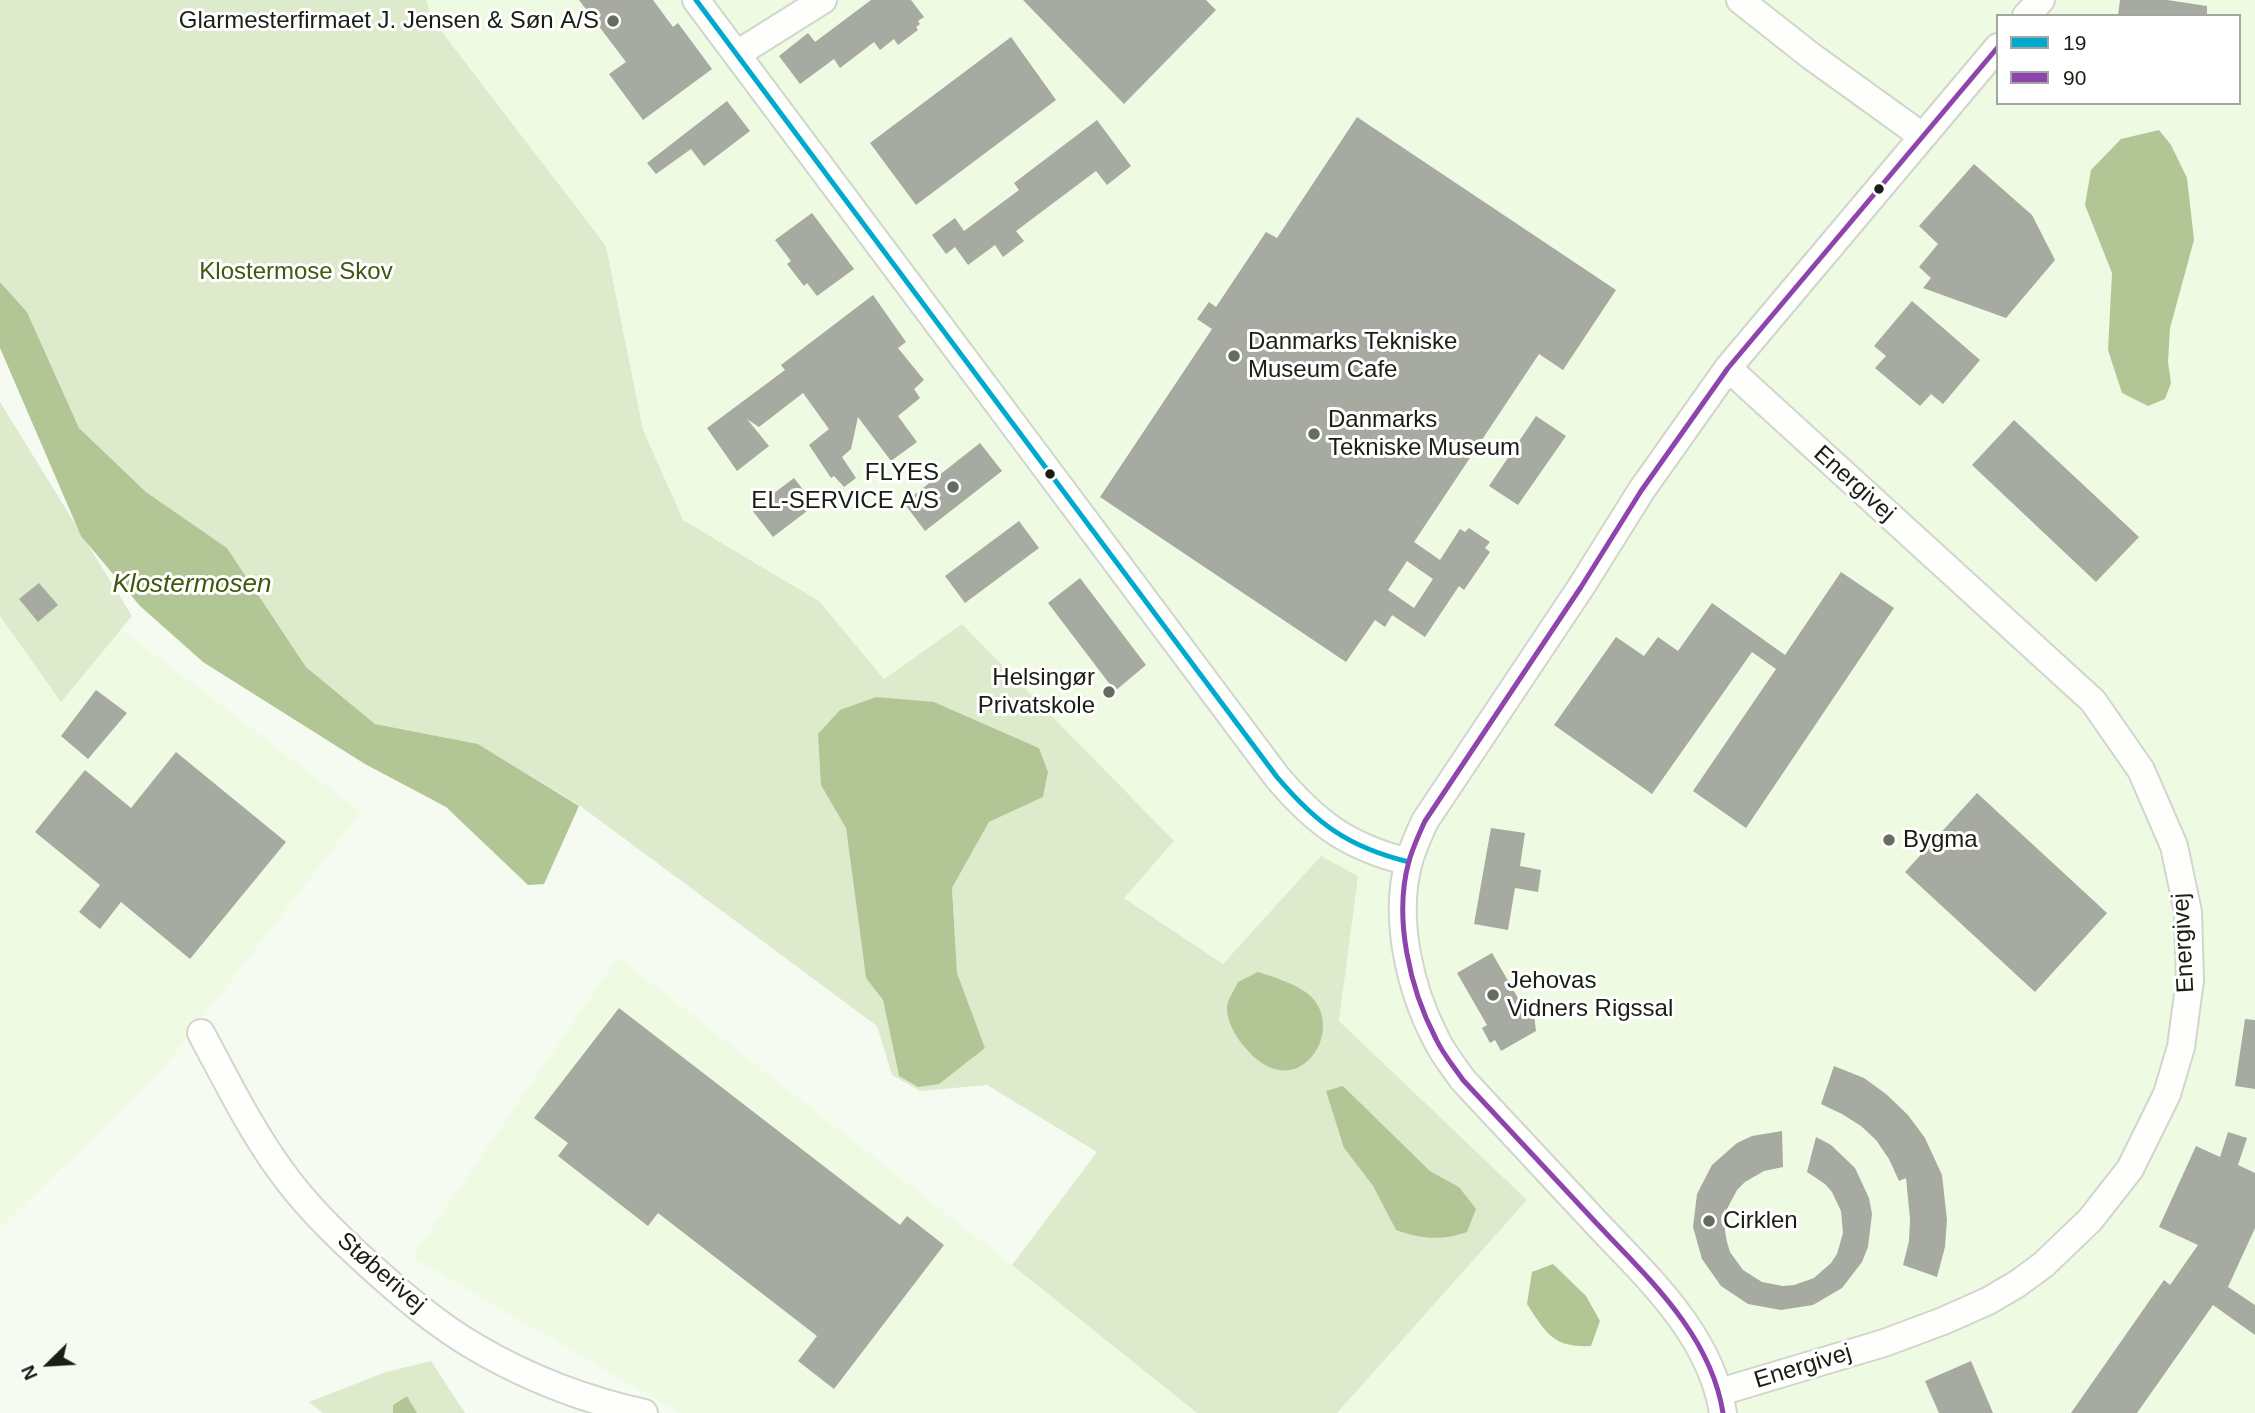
<!DOCTYPE html>
<html>
<head>
<meta charset="utf-8">
<style>
  body { margin:0 }
  #map { position:relative; width:2255px; height:1413px; overflow:hidden; background:#f6fbf1; font-family:Arial,sans-serif }
  canvas { display:block }
  .legend { position:absolute; left:1996px; top:14px; width:245px; height:91px; box-sizing:border-box; background:#fff; border:2px solid #a3a5a1; margin:0; padding:9px 12px; list-style:none; font-size:21px; color:#1a1f14 }
  .legend li { display:flex; align-items:center; gap:14px; height:35px }
  .legend b { width:35px; border:2px solid #a3a5a1 }
  .north { position:absolute; left:14px; top:1329px; width:70px; height:70px; -webkit-text-stroke:5px #fff; paint-order:stroke; rotate:246deg; font-size:19px; font-weight:700; line-height:28px; text-align:center; color:#1a1f14 }
  .north::after { content:''; display:block; margin:auto; width:24px; height:32px; background:#1a1f14; clip-path:polygon(50% 0,100% 100%,50% 72%,0 100%) }
</style>
</head>
<body>
<div id="map">
<canvas width="2255" height="1413"></canvas>
<ul class="legend">
<li><b style="height:9px;background:#00a9ce"></b>19</li>
<li><b style="height:9px;background:#8e44ad"></b>90</li>
</ul>
<div class="north">N</div>
</div>
<script>
const g = document.querySelector('canvas').getContext('2d');
g.lineJoin = 'round';
function fillPath(path, color) {
  g.fillStyle = color;
  g.fill(path, 'evenodd');
}
function strokePath(path, color, width, dash) {
  g.strokeStyle = color;
  g.lineWidth = width;
  g.lineCap = dash ? 'butt' : 'round';
  g.setLineDash(dash || []);
  g.stroke(path);
}
function write(font, color, halo, rows, align = 'center') {
  g.font = font + ' Arial,sans-serif';
  g.lineWidth = 6;
  g.setLineDash([]);
  g.textBaseline = 'middle';
  g.strokeStyle = halo;
  g.fillStyle = color;
  for (const [text, x, y, turn = 0] of rows) {
    g.save();
    g.translate(x, y);
    g.rotate((+turn || 0) * Math.PI / 180);
    g.textAlign = isNaN(turn) ? turn : align;
    if (halo) g.strokeText(text, 0, 0);
    g.fillText(text, 0, 0);
    g.restore();
  }
}
const built = new Path2D(`
  M 426,0 L 2255,0 L 2255,1413 L 1337,1413 L 1527,1200 L 1339,1021 L 1358,876 L 1321,857 L 1224,964 L 1124,897 L 1174,841 L 962,624 L 884,679 L 819,601 L 683,520 L 643,430 L 606,246 L 432,19 ZM 1998,16 L 2239,16 L 2239,103 L 1998,103 Z
  M 0,446 L 86,602 L 361,812 L 162,1070 L 0,1228 Z
  M 618,957 L 1067,1308 L 1197,1413 L 679,1413 L 412,1257 Z`);
const green = new Path2D(`
  M 0,0 L 426,0 L 432,19 L 606,246 L 643,430 L 683,520 L 819,601 L 884,679 L 962,624 L 1174,841 L 1124,898 L 1223,964 L 1321,856 L 1358,876 L 1339,1021 L 1527,1200 L 1337,1413 L 1197,1413 L 1012,1265 L 1097,1152 L 987,1085 L 920,1091 L 892,1075 L 877,1026 L 579,805 L 478,744 L 375,724 L 306,667 L 227,548 L 146,492 L 79,428 L 27,312 L 0,282 ZM 934,702 L 1039,748 L 1048,772 L 1043,797 L 989,822 L 952,888 L 957,973 L 985,1048 L 899,1076 L 883,1000 L 866,978 L 846,828 ZM 1343,1086 L 1430,1171 L 1459,1187 L 1396,1230 L 1373,1186 L 1344,1148 Z
  M 0,402 L 132,616 L 61,702 L 0,616 Z
  M 431,1361 L 465,1413 L 417,1413 L 407,1396 L 393,1405 L 393,1413 L 323,1413 L 309,1402 L 386,1372 Z`);
const water = new Path2D(`
  M 2159,130 L 2171,145 L 2187,178 L 2194,240 L 2170,328 L 2168,362 L 2171,383 L 2165,399 L 2148,406 L 2122,393 L 2108,350 L 2112,273 L 2085,205 L 2091,170 L 2121,139 Z
  M 0,282 L 27,312 L 79,428 L 146,492 L 227,548 L 306,667 L 375,724 L 478,744 L 579,806 L 544,884 L 528,885 L 446,807 L 365,764 L 203,662 L 140,606 L 81,536 L 0,348 Z
  M 876,697 L 934,702 L 1039,748 L 1048,772 L 1043,797 L 989,822 L 952,888 L 957,973 L 985,1048 L 939,1084 L 918,1087 L 899,1076 L 883,1000 L 866,978 L 846,828 L 821,785 L 818,734 L 840,710 Z
  M 1258,972 C 1274,977 1293,983 1307,993 C 1351,1027 1296,1113 1243,1045 C 1235,1036 1226,1019 1227,1006 C 1228,999 1235,989 1238,982 Z
  M 1343,1086 L 1430,1171 L 1459,1187 L 1476,1209 L 1467,1232 C 1442,1241 1421,1239 1396,1230 L 1373,1186 L 1344,1148 L 1326,1091 Z
  M 1553,1264 L 1586,1296 L 1600,1321 L 1591,1346 C 1553,1348 1546,1333 1527,1304 L 1532,1272 Z
  M 407,1396 L 417,1413 L 393,1413 L 393,1405 Z`);
const building = new Path2D(`
  M 579,0 L 653,0 L 673,27 L 678,23 L 712,69 L 643,120 L 609,74 L 626,62 Z
  M 871,0 L 911,0 L 924,17 L 918,21 L 920,24 L 916,27 L 918,30 L 898,45 L 894,39 L 880,50 L 874,42 L 840,68 L 834,59 L 800,84 L 779,56 L 808,33 L 815,42 Z
  M 1023,0 L 1206,0 L 1216,10 L 1124,104 Z
  M 2120,0 L 2167,0 L 2207,6 L 2207,16 L 2118,16 Z
  M 1011,37 L 1056,100 L 916,205 L 870,143 Z
  M 727,101 L 750,131 L 704,166 L 691,149 L 656,174 L 647,163 Z
  M 1357,117 L 1616,290 L 1563,370 L 1539,354 L 1414,542 L 1440,560 L 1460,529 L 1465,532 L 1469,528 L 1490,542 L 1485,548 L 1490,552 L 1464,590 L 1459,586 L 1425,637 L 1392,615 L 1385,627 L 1375,620 L 1346,662 L 1100,497 L 1212,329 L 1197,319 L 1209,302 L 1216,307 L 1266,232 L 1277,238 ZM 1407,561 L 1433,579 L 1414,608 L 1388,590 Z
  M 1097,120 L 1131,166 L 1107,185 L 1096,171 L 1016,231 L 1024,241 L 1003,257 L 995,245 L 968,265 L 955,247 L 946,254 L 932,235 L 955,218 L 964,231 L 1019,190 L 1014,183 Z
  M 1974,164 L 2032,215 L 2055,260 L 2006,318 L 1923,288 L 1931,278 L 1919,267 L 1938,244 L 1919,226 Z
  M 812,213 L 854,269 L 817,296 L 807,283 L 804,286 L 787,264 L 791,261 L 775,240 Z
  M 873,295 L 906,342 L 898,348 L 924,380 L 914,389 L 920,398 L 898,416 L 917,442 L 891,461 L 858,417 L 851,449 L 842,457 L 856,478 L 844,487 L 834,476 L 831,478 L 809,445 L 829,429 L 803,393 L 759,427 L 747,419 L 769,446 L 737,471 L 707,428 L 785,370 L 781,365 Z
  M 1912,301 L 1980,360 L 1943,404 L 1931,394 L 1920,406 L 1875,368 L 1886,356 L 1874,346 Z
  M 1536,416 L 1566,436 L 1518,505 L 1489,486 Z
  M 2014,420 L 2139,537 L 2096,582 L 1972,465 Z
  M 980,443 L 1002,471 L 925,531 L 904,503 Z
  M 794,478 L 815,505 L 773,537 L 752,510 Z
  M 1019,521 L 1039,548 L 965,603 L 945,576 Z
  M 1841,572 L 1894,608 L 1746,828 L 1693,791 L 1776,669 L 1752,652 L 1652,794 L 1554,725 L 1616,637 L 1644,656 L 1658,637 L 1678,651 L 1712,603 L 1785,655 Z
  M 1080,578 L 1146,665 L 1115,691 L 1048,603 Z
  M 39,583 L 58,605 L 38,622 L 19,599 Z
  M 96,690 L 127,713 L 88,759 L 61,736 Z
  M 176,752 L 286,842 L 190,959 L 121,902 L 100,929 L 79,912 L 100,885 L 35,832 L 85,770 L 131,808 Z
  M 1977,793 L 2107,913 L 2035,992 L 1905,872 Z
  M 1491,828 L 1525,833 L 1520,866 L 1541,870 L 1538,892 L 1515,888 L 1508,930 L 1474,924 Z
  M 1492,953 L 1526,1012 L 1533,1006 L 1536,1031 L 1501,1051 L 1495,1040 L 1490,1043 L 1482,1028 L 1487,1025 L 1457,973 Z
  M 619,1008 L 900,1225 L 907,1216 L 944,1245 L 834,1389 L 798,1361 L 817,1336 L 658,1213 L 648,1226 L 558,1156 L 568,1143 L 534,1118 Z
  M 2245,1019 L 2255,1020 L 2255,1089 L 2235,1086 Z
  M 1834,1066 L 1864,1078 L 1886,1094 L 1908,1115 L 1925,1138 L 1942,1175 L 1947,1220 L 1945,1247 L 1937,1277 L 1903,1265 L 1909,1241 L 1910,1219 L 1906,1178 L 1899,1181 L 1889,1159 L 1876,1140 L 1861,1126 L 1842,1114 L 1821,1104 Z
  M 1782,1131 L 1783,1167 L 1764,1171 L 1745,1182 L 1737,1190 L 1727,1209 L 1725,1231 L 1727,1242 L 1730,1252 L 1743,1270 L 1762,1282 L 1783,1286 L 1794,1285 L 1814,1278 L 1831,1263 L 1837,1254 L 1843,1233 L 1841,1211 L 1832,1192 L 1825,1184 L 1807,1172 L 1816,1137 L 1831,1145 L 1855,1168 L 1869,1198 L 1872,1214 L 1868,1247 L 1862,1262 L 1842,1288 L 1813,1305 L 1781,1310 L 1748,1304 L 1721,1286 L 1702,1259 L 1693,1227 L 1697,1194 L 1712,1165 L 1737,1143 L 1752,1136 Z
  M 2228,1132 L 2247,1138 L 2238,1165 L 2255,1173 L 2255,1228 L 2228,1287 L 2255,1305 L 2255,1335 L 2213,1305 L 2137,1413 L 2071,1413 L 2164,1280 L 2170,1285 L 2198,1245 L 2159,1227 L 2196,1146 L 2220,1157 Z
  M 1971,1361 L 1993,1413 L 1939,1413 L 1925,1381 Z`);
const minor = new Path2D(`
  M 696,0 L 1277,777 C 1317,824 1348,847 1409,862
  M 1740,0 L 1811,56 L 1922,136
  M 2026,16 L 2041,0
  M 737,54 L 823,0
  M 201,1033 C 227,1081 251,1131 284,1175 C 308,1208 338,1237 368,1264 C 401,1294 437,1325 477,1348 C 528,1378 586,1400 644,1413
  M 1720,1392 L 1884,1343 L 1943,1321 L 1988,1301 L 2017,1284 L 2043,1265 L 2090,1220 L 2130,1169 L 2167,1094 L 2181,1047 L 2190,980 L 2188,912 L 2174,846 L 2141,770 L 2093,701 L 1728,368
  M 1723,1413 C 1710,1330 1641,1272 1587,1213 C 1546,1169 1504,1124 1463,1080 C 1454,1067 1443,1054 1436,1039 C 1410,989 1393,918 1409,861 C 1413,847 1419,834 1425,821 L 1581,587 L 1641,491 L 1728,368 L 1998,47`);
const bus1 = new Path2D(`
  M 696,0 L 1277,777 C 1317,824 1348,847 1409,862`);
const bus2 = new Path2D(`
  M 1723,1413 C 1710,1330 1641,1272 1587,1213 C 1546,1169 1504,1124 1463,1080 C 1454,1067 1443,1054 1436,1039 C 1410,989 1393,918 1409,861 C 1413,847 1419,834 1425,821 L 1581,587 L 1641,491 L 1728,368 L 1998,47`);
const markers = [
  [613,21,7,"#676c61"],
  [1879,189,6,"#1a1f14"],
  [1234,356,7,"#676c61"],
  [1314,434,7,"#676c61"],
  [1050,474,6,"#1a1f14"],
  [953,487,7,"#676c61"],
  [1109,692,7,"#676c61"],
  [1889,840,7,"#676c61"],
  [1493,995,7,"#676c61"],
  [1709,1221,7,"#676c61"]
];
const poiNames = [
  ["Glarmesterfirmaet J. Jensen & Søn A/S",599,21,"right"],
  ["Danmarks Tekniske",1248,342],
  ["Museum Cafe",1248,370],
  ["Danmarks",1328,420],
  ["Tekniske Museum",1328,448],
  ["FLYES",939,473,"right"],
  ["EL-SERVICE A/S",939,501,"right"],
  ["Helsingør",1095,678,"right"],
  ["Privatskole",1095,706,"right"],
  ["Bygma",1903,840],
  ["Jehovas",1507,981],
  ["Vidners Rigssal",1507,1009],
  ["Cirklen",1723,1221]
];
const parkNames = [
  ["Klostermose Skov",296,272]
];
const streetNames = [
  ["Energivej",1854,484,42],
  ["Energivej",2184,943,-93],
  ["Støberivej",381,1273,41],
  ["Energivej",1803,1367,-17]
];
const waterNames = [
  ["Klostermosen",192,585]
];
fillPath(built, '#effae2');
fillPath(green, '#ddeacc');
fillPath(water, '#b2c695');
fillPath(building, '#a6aaa1');
strokePath(minor, '#d1d6cc', 30);
strokePath(minor, '#fefefd', 26);
strokePath(bus1, '#00a9ce', 5);
strokePath(bus2, '#8e44ad', 5);
for (const [x, y, r, color] of markers) {
  const dot = new Path2D();
  dot.arc(x, y, r, 0, 2 * Math.PI);
  g.fillStyle = color;
  g.fill(dot);
  strokePath(dot, '#fff', 2.5);
}
write('24px', '#1a1f14', '#fff', poiNames, 'left');
write('24px', '#415810', '#fff', parkNames);
write('24px', '#1a1f14', '#fff', streetNames);
write('italic 26px', '#41580f', '#fff', waterNames);
</script>
</body>
</html>
